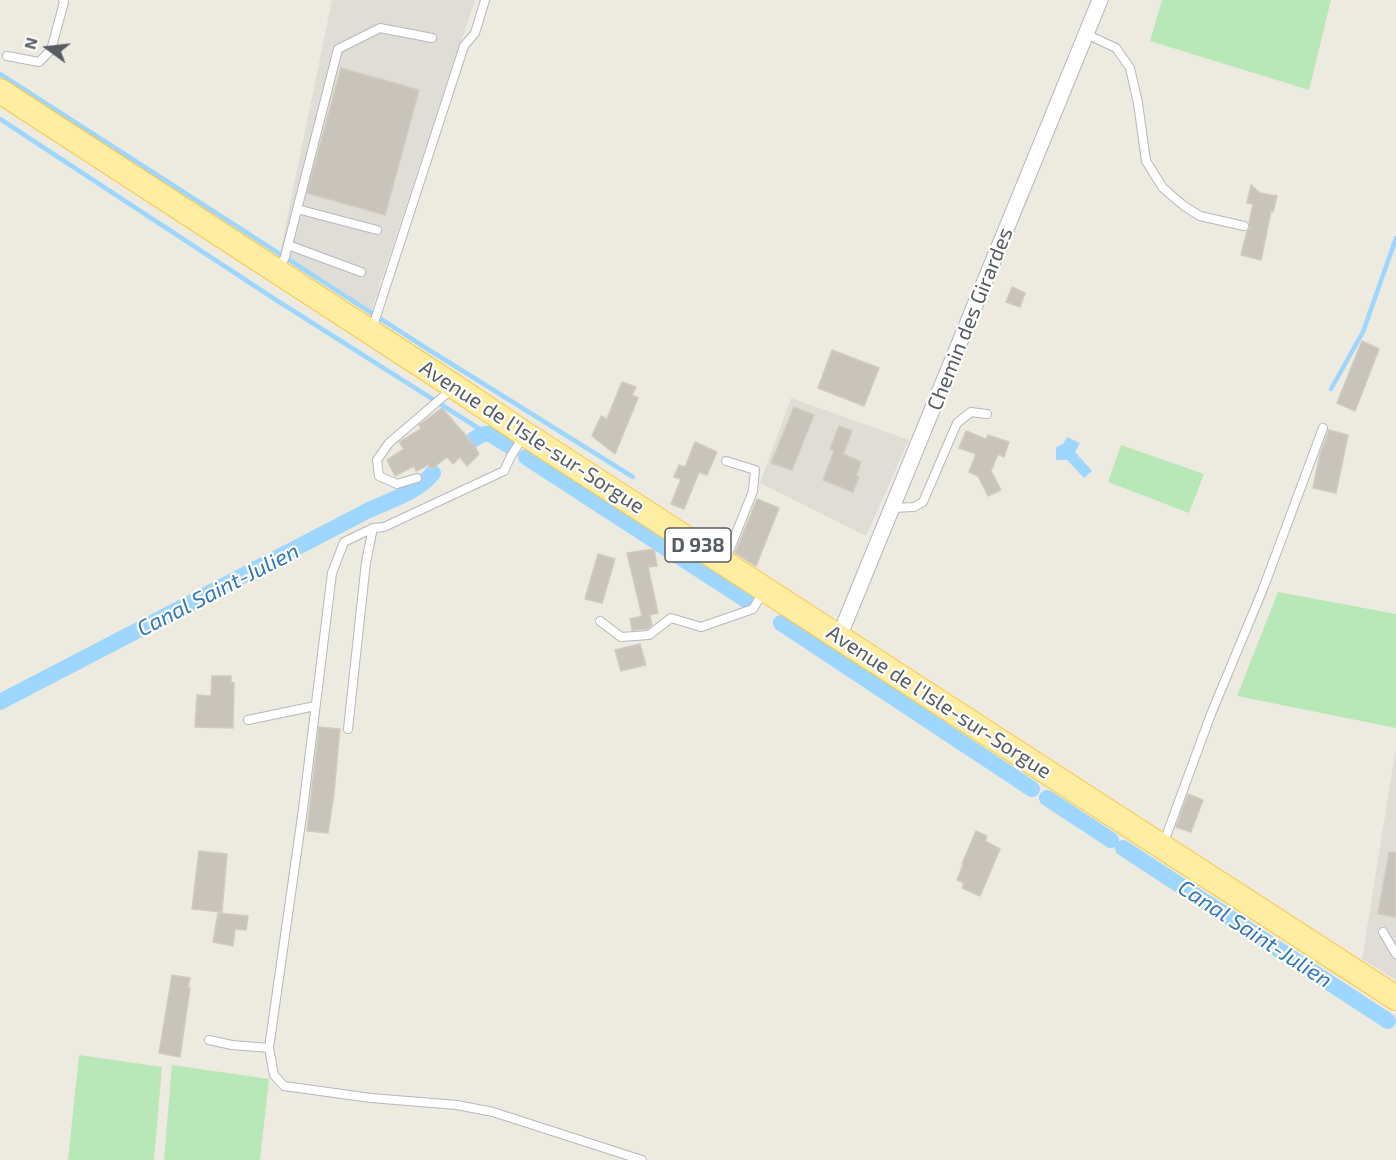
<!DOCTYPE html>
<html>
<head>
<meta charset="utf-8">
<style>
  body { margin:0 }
  #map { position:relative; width:1396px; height:1160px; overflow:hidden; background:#edeadf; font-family:"Exo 2",sans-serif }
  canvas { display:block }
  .north { position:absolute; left:18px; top:18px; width:60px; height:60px; -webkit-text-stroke:4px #fff; paint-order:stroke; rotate:285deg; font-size:16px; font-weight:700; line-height:24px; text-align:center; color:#585d62 }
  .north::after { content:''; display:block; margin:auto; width:21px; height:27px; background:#585d62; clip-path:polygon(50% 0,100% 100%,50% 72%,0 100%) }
</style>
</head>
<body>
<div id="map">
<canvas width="1396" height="1160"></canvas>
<div class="north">N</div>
</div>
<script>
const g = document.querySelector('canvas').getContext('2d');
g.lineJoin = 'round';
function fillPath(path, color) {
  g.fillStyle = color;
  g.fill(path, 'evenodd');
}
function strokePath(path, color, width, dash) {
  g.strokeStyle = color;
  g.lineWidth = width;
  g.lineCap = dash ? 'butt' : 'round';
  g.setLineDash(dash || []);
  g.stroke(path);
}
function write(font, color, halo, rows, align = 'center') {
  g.font = font + ' "Exo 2",sans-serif';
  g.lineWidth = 4.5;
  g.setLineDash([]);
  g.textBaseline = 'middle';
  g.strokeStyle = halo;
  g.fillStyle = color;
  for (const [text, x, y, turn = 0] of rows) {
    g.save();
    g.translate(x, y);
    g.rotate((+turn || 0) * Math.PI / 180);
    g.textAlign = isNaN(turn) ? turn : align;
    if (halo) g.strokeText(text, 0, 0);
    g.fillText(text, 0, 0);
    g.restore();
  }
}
const industrial = new Path2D(`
  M 332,0 L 475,0 L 370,315 L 280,253 Z
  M 791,398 L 909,440 L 866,536 L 760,483 Z
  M 1396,748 L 1396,980 L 1362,959 Z`);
const green = new Path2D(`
  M 1162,0 L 1331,0 L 1309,90 L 1150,41 Z
  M 1121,445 L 1204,474 L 1189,513 L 1108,482 Z
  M 1278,592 L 1396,614 L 1396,728 L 1237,696 Z
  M 79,1055 L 162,1067 L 154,1160 L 68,1160 Z
  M 172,1065 L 269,1079 L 260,1160 L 164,1160 Z`);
const water = new Path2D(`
  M 1067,437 L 1080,443 L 1075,452 L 1092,471 L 1084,478 L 1067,460 L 1056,460 L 1056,447 L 1063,444 Z`);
const stream = new Path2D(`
  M 0,74 L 426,348 L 633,477
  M 0,119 L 273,298 L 486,433
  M 1331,389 L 1363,332 L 1396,238`);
const canal = new Path2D(`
  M 473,440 C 478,436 483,433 490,434 L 511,447
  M 526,457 L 746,600
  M 781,623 L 1032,789
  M 0,702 L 369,510 C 391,500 418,492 433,473
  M 1047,798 L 1111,840
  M 1123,848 L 1388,1021`);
const building = new Path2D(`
  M 341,68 L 419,90 L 385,215 L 307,193 Z
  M 1251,185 L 1260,193 L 1277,196 L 1273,212 L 1271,211 L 1261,260 L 1241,255 L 1247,231 L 1250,228 L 1249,223 L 1253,204 L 1247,203 Z
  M 1012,287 L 1025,293 L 1020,307 L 1006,302 Z
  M 1362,341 L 1379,349 L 1355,411 L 1337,403 Z
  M 832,350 L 879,368 L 864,406 L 818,388 Z
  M 622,382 L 636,387 L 632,395 L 638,398 L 615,454 L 592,436 L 601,416 L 607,419 Z
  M 794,407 L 814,415 L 792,470 L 771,463 Z
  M 442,408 L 474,445 L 479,454 L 467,466 L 460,457 L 453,464 L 447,457 L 432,469 L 428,465 L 416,471 L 414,466 L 395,476 L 387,460 L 404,449 L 399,442 L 421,429 L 419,425 Z
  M 839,426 L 852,431 L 843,454 L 861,462 L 856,476 L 859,477 L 853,492 L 823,480 L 834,451 L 830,449 Z
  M 1329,430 L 1348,435 L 1336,493 L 1313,488 L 1320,454 Z
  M 966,431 L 986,439 L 988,435 L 1009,442 L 1004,457 L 998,454 L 991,471 L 1001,490 L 988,496 L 978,476 L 969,472 L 976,454 L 959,448 Z
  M 695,442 L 717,452 L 707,475 L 699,472 L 684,509 L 671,504 L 681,479 L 674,477 L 679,465 L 685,467 Z
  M 757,499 L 779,508 L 756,566 L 735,553 Z
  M 654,549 L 657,566 L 648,567 L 658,613 L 650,615 L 652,625 L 647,629 L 632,630 L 630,619 L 642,616 L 627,553 Z
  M 598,554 L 615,559 L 602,603 L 585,599 Z
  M 640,644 L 646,665 L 621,671 L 615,650 Z
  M 212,676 L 231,676 L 231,682 L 234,683 L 233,728 L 195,727 L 197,695 L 211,696 Z
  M 319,727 L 340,729 L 334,793 L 328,833 L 307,831 Z
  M 1188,794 L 1203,800 L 1191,832 L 1176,827 Z
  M 976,831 L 987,836 L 985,841 L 1000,849 L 980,896 L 962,888 L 964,883 L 957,880 L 963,865 L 962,864 Z
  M 199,851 L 227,854 L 222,912 L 192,909 Z
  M 1389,852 L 1396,853 L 1396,917 L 1378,914 Z
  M 218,913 L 248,916 L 246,930 L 235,929 L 233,946 L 213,942 Z
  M 172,975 L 190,978 L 188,988 L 190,988 L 180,1057 L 159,1053 Z`);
const lane = new Path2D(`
  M 1086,34 L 1116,48 L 1130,68 L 1138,103 L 1146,161 L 1163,188 L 1184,206 L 1200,216 L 1244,226
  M 7,56 L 39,62 L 51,50 L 64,2 L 63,0
  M 297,209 L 377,230
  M 288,245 L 361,272
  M 279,269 L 285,257 L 288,245 L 338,49 L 380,28 L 432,38
  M 372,329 L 464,46 L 475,33 L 485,0
  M 417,478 L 397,484 L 379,476 L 377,460 L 389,443 L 452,389
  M 892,508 L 914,507 L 923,502 L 957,423 L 971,412 L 987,414
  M 725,561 L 753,491 L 755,470 L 726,461
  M 600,621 L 621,637 L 649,635 L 671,618 L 701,627 L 753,609 L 763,592
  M 248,720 L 315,706
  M 348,729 L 366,562 L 373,528 L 384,527 L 504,471 L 511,456 L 523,437
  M 1164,842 L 1211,714 L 1263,589 L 1323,428
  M 1383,932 L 1396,954
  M 209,1040 L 232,1045 L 269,1048 L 274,1075 L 284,1086 L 371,1098 L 457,1105 L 493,1112 L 642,1160
  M 269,1048 L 303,809 L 332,573 L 344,542 L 373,528`);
const street = new Path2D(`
  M 839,637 L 1100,0`);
const primary = new Path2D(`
  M 0,91 L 455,387 L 525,434 L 1396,998`);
const shields = [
  [698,545,66]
];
const shieldNames = [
  ["D 938",698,545]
];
const streetNames = [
  ["Chemin des Girardes",970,319,-68],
  ["Avenue de l'Isle-sur-Sorgue",532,437,33],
  ["Avenue de l'Isle-sur-Sorgue",939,702,33]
];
const waterNames = [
  ["Canal Saint-Julien",218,590,-27],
  ["Canal Saint-Julien",1255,934,33]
];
fillPath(industrial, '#e0ddd7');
fillPath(green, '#b9e8b8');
fillPath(water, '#9dd6ff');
strokePath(stream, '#9dd6ff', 4.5);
strokePath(canal, '#9dd6ff', 16);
fillPath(building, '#c8c4bc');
strokePath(building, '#d2cbbd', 1.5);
strokePath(lane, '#b5b8be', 10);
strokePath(street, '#b5b8be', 17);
strokePath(primary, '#fec747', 26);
strokePath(lane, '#fff', 8);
strokePath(street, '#fff', 15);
strokePath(primary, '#ffeea2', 24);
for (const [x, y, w] of shields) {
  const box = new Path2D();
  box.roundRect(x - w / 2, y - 17, w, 34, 4.5);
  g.fillStyle = '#fff';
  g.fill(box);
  strokePath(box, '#585d62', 1.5);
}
write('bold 20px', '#585d62', null, shieldNames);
write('21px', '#585d62', '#fff', streetNames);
write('italic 22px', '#3277b9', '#fff', waterNames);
</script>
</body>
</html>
